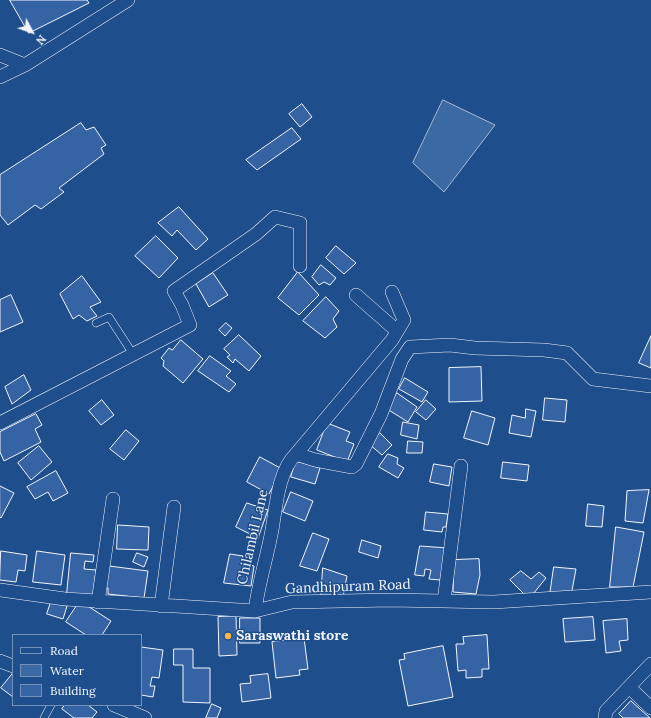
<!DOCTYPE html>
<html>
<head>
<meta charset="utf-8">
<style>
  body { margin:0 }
  #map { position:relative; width:651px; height:718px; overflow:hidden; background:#1f4e8c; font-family:Lora,serif }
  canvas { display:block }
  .legend { position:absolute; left:12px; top:634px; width:130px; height:72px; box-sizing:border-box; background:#1f4e8c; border:1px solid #7391ba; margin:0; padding:5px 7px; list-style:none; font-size:12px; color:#f2f6ff }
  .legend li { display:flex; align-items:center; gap:8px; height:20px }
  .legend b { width:20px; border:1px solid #7391ba }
  .north { position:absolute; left:12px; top:12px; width:40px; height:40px; -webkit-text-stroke:3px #1f4e8c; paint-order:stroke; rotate:131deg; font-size:11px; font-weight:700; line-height:16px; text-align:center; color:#f2f6ff }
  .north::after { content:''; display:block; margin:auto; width:14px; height:18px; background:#f2f6ff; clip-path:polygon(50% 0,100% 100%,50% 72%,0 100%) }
</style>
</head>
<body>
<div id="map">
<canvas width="651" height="718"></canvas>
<ul class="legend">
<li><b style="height:5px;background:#1f4e8c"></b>Road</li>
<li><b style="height:11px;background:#3b69a3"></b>Water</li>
<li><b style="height:11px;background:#3563a3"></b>Building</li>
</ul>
<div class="north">N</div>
</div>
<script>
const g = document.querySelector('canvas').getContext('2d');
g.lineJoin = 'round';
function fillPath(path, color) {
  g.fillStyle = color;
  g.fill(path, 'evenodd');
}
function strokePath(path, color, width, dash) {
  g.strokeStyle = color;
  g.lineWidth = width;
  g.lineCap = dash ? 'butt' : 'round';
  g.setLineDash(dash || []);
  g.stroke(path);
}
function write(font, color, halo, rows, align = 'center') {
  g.font = font + ' Lora,serif';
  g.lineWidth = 3;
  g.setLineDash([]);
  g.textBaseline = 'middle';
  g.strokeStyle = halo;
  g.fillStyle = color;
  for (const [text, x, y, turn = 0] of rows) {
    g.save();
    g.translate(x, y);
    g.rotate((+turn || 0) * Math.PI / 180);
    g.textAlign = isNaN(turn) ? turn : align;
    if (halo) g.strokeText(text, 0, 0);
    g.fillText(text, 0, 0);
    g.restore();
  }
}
const water = new Path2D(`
  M 443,100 L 495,125 L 444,192 L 413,163 Z`);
const building = new Path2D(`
  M 10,0 L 87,0 L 89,3 L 29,33 Z
  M 302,104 L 312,117 L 300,127 L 289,114 Z
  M 81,123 L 86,130 L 94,127 L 106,145 L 101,148 L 104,154 L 59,188 L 64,192 L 41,209 L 35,205 L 8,225 L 0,215 L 0,175 Z
  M 292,128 L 301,139 L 257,170 L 246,160 Z
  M 179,207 L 208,239 L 196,250 L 177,230 L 172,236 L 158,223 Z
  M 156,236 L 178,258 L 159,278 L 135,256 Z
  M 336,246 L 356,263 L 344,274 L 326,258 Z
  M 321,265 L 336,278 L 330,285 L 324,282 L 319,285 L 312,277 Z
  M 298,272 L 319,295 L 299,315 L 278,298 Z
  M 213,273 L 228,295 L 209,307 L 196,284 Z
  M 82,276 L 101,302 L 90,307 L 97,316 L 87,321 L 79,315 L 73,319 L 60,294 Z
  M 11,295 L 23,322 L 0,332 L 0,300 Z
  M 326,297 L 339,311 L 333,319 L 337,327 L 325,338 L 303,321 Z
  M 226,323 L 232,328 L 225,336 L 219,330 Z
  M 239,335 L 261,356 L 249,371 L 235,359 L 233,363 L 227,357 L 230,355 L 224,349 Z
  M 651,336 L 651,368 L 639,363 Z
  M 181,340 L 203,359 L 183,383 L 163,366 L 164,361 L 161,358 L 169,348 L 172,350 Z
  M 210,356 L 231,371 L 226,376 L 236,384 L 229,392 L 198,371 Z
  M 481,367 L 482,401 L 449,402 L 449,368 Z
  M 24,375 L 31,390 L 12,404 L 5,387 Z
  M 405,378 L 428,392 L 422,402 L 399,389 Z
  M 397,393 L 417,407 L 408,422 L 387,409 Z
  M 545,398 L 567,400 L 565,422 L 543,420 Z
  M 102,400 L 114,415 L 101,425 L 89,411 Z
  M 426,400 L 436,409 L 426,420 L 416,412 Z
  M 526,409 L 536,411 L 531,437 L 509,433 L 512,415 L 525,418 Z
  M 472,411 L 495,418 L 488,445 L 464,438 Z
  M 36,414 L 42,425 L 35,429 L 41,442 L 4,461 L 0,452 L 0,432 Z
  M 403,422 L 419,425 L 417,439 L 401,435 Z
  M 327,423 L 350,432 L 346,441 L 354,444 L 347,462 L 317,450 Z
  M 126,430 L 139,441 L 124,460 L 110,449 Z
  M 380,433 L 392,445 L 382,455 L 369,444 Z
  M 408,441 L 423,442 L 422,453 L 407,453 Z
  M 39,446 L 52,462 L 31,480 L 18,463 Z
  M 388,454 L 398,458 L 397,464 L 404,468 L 398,478 L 379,467 Z
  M 260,457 L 282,469 L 269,494 L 247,482 Z
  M 296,461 L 320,468 L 315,484 L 291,477 Z
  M 503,462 L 529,465 L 527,481 L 501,478 Z
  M 434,464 L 452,467 L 449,486 L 430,482 Z
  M 56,471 L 68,493 L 53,501 L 48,492 L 35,499 L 27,487 Z
  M 0,486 L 14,493 L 1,518 L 0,517 Z
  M 649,490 L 643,523 L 625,521 L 627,491 Z
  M 291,492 L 313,501 L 305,521 L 283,512 Z
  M 247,503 L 268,510 L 258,538 L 236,527 Z
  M 588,504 L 604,506 L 602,527 L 586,526 Z
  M 426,512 L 448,514 L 446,527 L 443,527 L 442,532 L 424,530 Z
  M 118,525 L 149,527 L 148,550 L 117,549 Z
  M 616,527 L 644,532 L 633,587 L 610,587 Z
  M 313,533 L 329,539 L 317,571 L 300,566 Z
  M 362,540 L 381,546 L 378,558 L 359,552 Z
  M 420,546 L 448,548 L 440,580 L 429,579 L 431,570 L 425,569 L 424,576 L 415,575 Z
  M 1,551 L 27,555 L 25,571 L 18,570 L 16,582 L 0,580 Z
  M 37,551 L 65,555 L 61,585 L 33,582 Z
  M 71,553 L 94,555 L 93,562 L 85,561 L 84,569 L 96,570 L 93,596 L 67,594 Z
  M 137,553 L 148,557 L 144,567 L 133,562 Z
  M 230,554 L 243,556 L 240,562 L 254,566 L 251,586 L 224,583 Z
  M 479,559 L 480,575 L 476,594 L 453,592 L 454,560 Z
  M 109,566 L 148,571 L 144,598 L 108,594 L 108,588 L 102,587 Z
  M 554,567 L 576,569 L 571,596 L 550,595 Z
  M 323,568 L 347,576 L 343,597 L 321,598 Z
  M 521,571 L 531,579 L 539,572 L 546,578 L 529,599 L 510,580 Z
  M 80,601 L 111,621 L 102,635 L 86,635 L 66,622 Z
  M 51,602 L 67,606 L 63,619 L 47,614 Z
  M 236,616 L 237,655 L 219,656 L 218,617 Z
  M 593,617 L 595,640 L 565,642 L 563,619 Z
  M 240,618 L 260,618 L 260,643 L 240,643 Z
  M 627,619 L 628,640 L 619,641 L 621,651 L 606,653 L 603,621 Z
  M 487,635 L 489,669 L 482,669 L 482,677 L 466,678 L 466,670 L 458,671 L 456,644 L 464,644 L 463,637 Z
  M 304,638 L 308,669 L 299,670 L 300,675 L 276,678 L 272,642 Z
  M 443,646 L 453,697 L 408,706 L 399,660 L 405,659 L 404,654 Z
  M 141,647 L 163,650 L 159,678 L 152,677 L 150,686 L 155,686 L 153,697 L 141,695 Z
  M 174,649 L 193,649 L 193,668 L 210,668 L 210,703 L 183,702 L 183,665 L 174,665 Z
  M 13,673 L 13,697 L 1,688 Z
  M 268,674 L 271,698 L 242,702 L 240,684 L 251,683 L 250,676 Z
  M 631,701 L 650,718 L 623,718 L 619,714 Z
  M 212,704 L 221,708 L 217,718 L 206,718 Z
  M 65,705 L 88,705 L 97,712 L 92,718 L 74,718 L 62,709 Z`);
const service = new Path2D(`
  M 96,323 L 109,317 L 133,354
  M 44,718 L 51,705`);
const minor = new Path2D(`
  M 0,55 L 25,65
  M 0,77 L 25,65 L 128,0
  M 356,295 L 397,331
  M 0,423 L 190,325 L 182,305 L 174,291 L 256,234 L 275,217 L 300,223 L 300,266
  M 296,454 L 392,340 L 404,320 L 392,292
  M 0,590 L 65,599 L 255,611 L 292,602 L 391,600 L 494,602 L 651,592
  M 444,601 L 461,466
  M 98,602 L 113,499
  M 161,606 L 174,507
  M 255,611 C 258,585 266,561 271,535 C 276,511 277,472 296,454 L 315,460 L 352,467 L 356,464 L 381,414 L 402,359 L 410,347 L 450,345 L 475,348 L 544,350 L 567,353 L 593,379 L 651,386
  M 0,661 L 13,666
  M 629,687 L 651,708
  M 114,705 L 145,718
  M 605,718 L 606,711 L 651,664`);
const trees = [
  [254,536]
];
const markers = [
  [228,636,4,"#ffb74d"]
];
const streetNames = [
  ["Chilambil Lane",253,537,-77],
  ["Gandhipuram Road",348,587,-2]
];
const poiNames = [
  ["Saraswathi store",236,636]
];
fillPath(water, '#3b69a3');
strokePath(water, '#a8bbd7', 1);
fillPath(building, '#3563a3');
strokePath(building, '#f2f6ff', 1);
strokePath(service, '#f2f6ff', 8);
strokePath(minor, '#f2f6ff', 14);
strokePath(service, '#1f4e8c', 7);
strokePath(minor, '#1f4e8c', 13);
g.fillStyle = '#61919a';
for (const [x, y] of trees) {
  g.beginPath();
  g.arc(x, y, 5.5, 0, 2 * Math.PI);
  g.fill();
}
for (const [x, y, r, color] of markers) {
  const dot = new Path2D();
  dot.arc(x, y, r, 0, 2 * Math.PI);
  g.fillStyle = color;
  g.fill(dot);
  strokePath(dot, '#1f4e8c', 1.5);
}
write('14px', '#f2f6ff', '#1f4e8c', streetNames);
write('bold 14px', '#f2f6ff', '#1f4e8c', poiNames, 'left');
</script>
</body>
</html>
